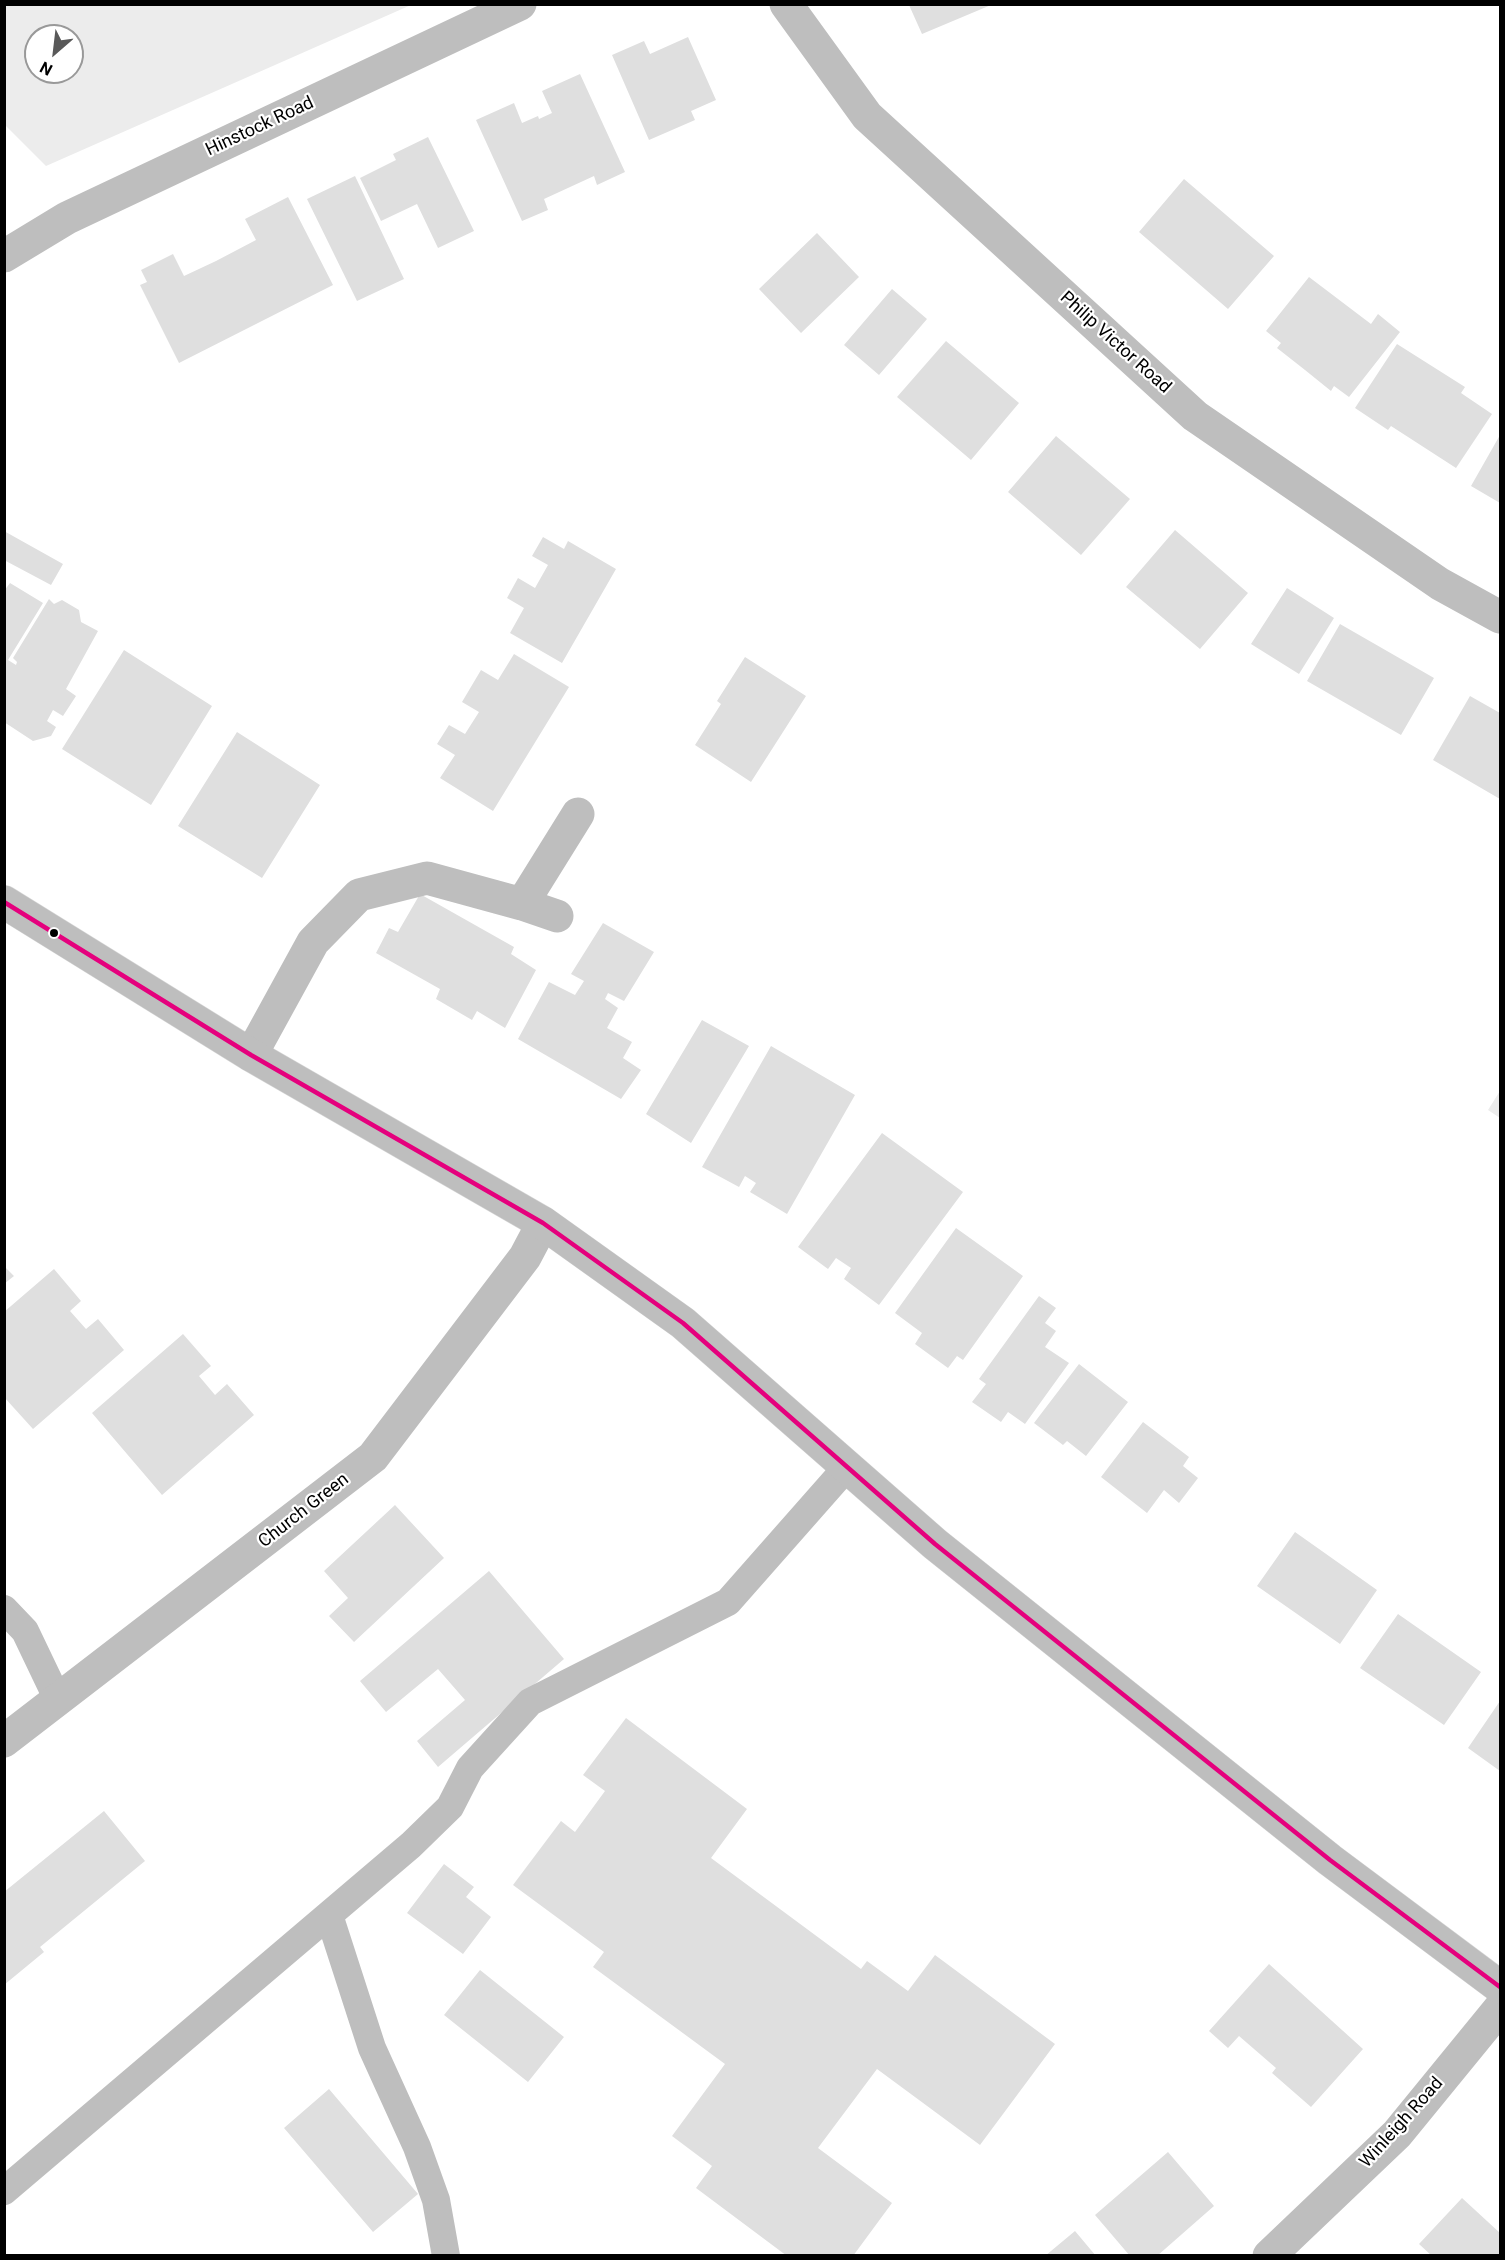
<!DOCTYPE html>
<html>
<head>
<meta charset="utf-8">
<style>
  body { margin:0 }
  #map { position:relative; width:1505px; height:2260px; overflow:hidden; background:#fff; font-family:Roboto,sans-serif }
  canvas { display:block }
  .frame { position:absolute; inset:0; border:6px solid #000; pointer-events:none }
  .north { position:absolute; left:24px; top:24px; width:60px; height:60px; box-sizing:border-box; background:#fff; border:2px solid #999; border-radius:50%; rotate:208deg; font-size:16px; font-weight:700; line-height:24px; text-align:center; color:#000 }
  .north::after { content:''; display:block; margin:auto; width:21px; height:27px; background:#595959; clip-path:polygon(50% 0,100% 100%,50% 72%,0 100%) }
</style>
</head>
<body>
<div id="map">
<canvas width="1505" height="2260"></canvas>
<div class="frame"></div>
<div class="north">N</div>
</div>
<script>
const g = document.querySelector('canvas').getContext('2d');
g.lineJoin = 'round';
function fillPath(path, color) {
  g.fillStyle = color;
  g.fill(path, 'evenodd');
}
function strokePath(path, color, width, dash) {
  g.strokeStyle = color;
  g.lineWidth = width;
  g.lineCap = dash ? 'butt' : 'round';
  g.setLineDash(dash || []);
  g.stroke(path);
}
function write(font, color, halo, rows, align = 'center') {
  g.font = font + ' Roboto,sans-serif';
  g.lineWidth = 4.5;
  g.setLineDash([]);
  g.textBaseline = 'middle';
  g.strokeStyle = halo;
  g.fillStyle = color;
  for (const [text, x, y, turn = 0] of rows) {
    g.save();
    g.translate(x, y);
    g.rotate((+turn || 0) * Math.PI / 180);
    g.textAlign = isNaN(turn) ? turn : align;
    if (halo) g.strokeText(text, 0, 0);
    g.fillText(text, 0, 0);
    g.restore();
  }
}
const green = new Path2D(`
  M 4,5 L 5,4 L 411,5 L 46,166 L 5,125 ZM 36,36 L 72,36 L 72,72 L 36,72 Z
  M 1500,1091 L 1500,1118 L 1488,1110 Z`);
const building = new Path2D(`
  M 909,5 L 991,5 L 922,34 Z
  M 688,37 L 716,100 L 691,111 L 695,120 L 649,140 L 612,55 L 644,41 L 650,54 Z
  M 580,74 L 625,172 L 597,185 L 594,176 L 544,199 L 548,210 L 522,221 L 476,120 L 514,103 L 522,123 L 538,116 L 539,119 L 552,113 L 542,91 Z
  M 428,137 L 474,231 L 438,248 L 417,204 L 381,221 L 360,178 L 396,160 L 393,154 Z
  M 355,176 L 404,279 L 357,301 L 307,199 Z
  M 1184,179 L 1274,256 L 1228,309 L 1139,232 Z
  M 288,197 L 333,285 L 179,363 L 140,285 L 147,282 L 141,270 L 173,254 L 184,276 L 216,261 L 256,240 L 245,219 Z
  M 817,233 L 859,277 L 801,333 L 759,289 Z
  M 1309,277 L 1371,324 L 1378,314 L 1400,332 L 1349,397 L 1334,386 L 1331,391 L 1305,370 L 1277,348 L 1281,343 L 1266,331 Z
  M 892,289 L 927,319 L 879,375 L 844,345 Z
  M 946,341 L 1019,403 L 971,460 L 897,397 Z
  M 1397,344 L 1465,387 L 1461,393 L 1492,414 L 1456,468 L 1391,426 L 1388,430 L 1355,408 Z
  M 1500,435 L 1500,503 L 1471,486 Z
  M 1056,436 L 1130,499 L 1081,555 L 1008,492 Z
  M 1175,530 L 1248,593 L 1200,649 L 1126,587 Z
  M 4,531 L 63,564 L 51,585 L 4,560 Z
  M 543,537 L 564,549 L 568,541 L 616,569 L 562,663 L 510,633 L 524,608 L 507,598 L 518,578 L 535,588 L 548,565 L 532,556 Z
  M 10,583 L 43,603 L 8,660 L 16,665 L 17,662 L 13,658 L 49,599 L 54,604 L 62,600 L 79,610 L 81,622 L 98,631 L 66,689 L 76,696 L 63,716 L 53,710 L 47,721 L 56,727 L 51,736 L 33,741 L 4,722 L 4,591 Z
  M 1287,588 L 1334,618 L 1299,674 L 1251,644 Z
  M 1340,624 L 1434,678 L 1401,735 L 1307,681 Z
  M 124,650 L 212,706 L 151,805 L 62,749 Z
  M 514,654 L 569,687 L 493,811 L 440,778 L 455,755 L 437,744 L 449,725 L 465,734 L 479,712 L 462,702 L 481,670 L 498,680 Z
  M 745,657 L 806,696 L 751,782 L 695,745 L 721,704 L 717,701 Z
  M 1470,696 L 1500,713 L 1500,799 L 1433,760 Z
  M 237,732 L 320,785 L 262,878 L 178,826 Z
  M 420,894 L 514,947 L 511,954 L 536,970 L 505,1028 L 477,1011 L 472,1020 L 436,999 L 440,989 L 376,953 L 389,928 L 398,932 Z
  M 603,923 L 654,952 L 624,1001 L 608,993 L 605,999 L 618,1008 L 607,1028 L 632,1042 L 623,1058 L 641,1070 L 621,1099 L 518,1039 L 549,982 L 575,995 L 584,981 L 571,974 Z
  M 702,1020 L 749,1046 L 691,1143 L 646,1114 Z
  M 771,1046 L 855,1095 L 787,1214 L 750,1192 L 756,1183 L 745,1176 L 739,1187 L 702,1167 Z
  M 882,1133 L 963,1192 L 879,1305 L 844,1279 L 851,1268 L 836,1258 L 828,1269 L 798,1247 Z
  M 956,1228 L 1023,1276 L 963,1360 L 957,1356 L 948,1368 L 915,1344 L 922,1333 L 895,1313 Z
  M 4,1266 L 14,1276 L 4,1284 Z
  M 54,1269 L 81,1301 L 70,1311 L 86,1329 L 98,1319 L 124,1350 L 33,1429 L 4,1397 L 4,1312 Z
  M 1039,1296 L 1056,1308 L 1045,1323 L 1056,1331 L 1045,1347 L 1069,1363 L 1025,1424 L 1008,1412 L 1001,1422 L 972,1402 L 986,1384 L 979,1379 Z
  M 183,1334 L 211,1366 L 199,1376 L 215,1395 L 227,1384 L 254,1415 L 162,1495 L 92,1413 Z
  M 1079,1364 L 1128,1402 L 1086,1456 L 1067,1441 L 1063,1445 L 1034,1423 Z
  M 1143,1422 L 1189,1457 L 1183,1466 L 1198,1478 L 1179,1503 L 1164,1490 L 1147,1513 L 1101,1477 Z
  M 395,1505 L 444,1558 L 354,1642 L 329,1616 L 348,1598 L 324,1571 Z
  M 1295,1532 L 1377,1590 L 1340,1644 L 1257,1586 Z
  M 489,1571 L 564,1659 L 438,1767 L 417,1741 L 465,1700 L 438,1669 L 386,1712 L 360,1681 Z
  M 1398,1614 L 1481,1672 L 1444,1725 L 1360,1668 Z
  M 1500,1701 L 1500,1771 L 1468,1748 Z
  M 626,1718 L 747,1809 L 711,1858 L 861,1969 L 867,1961 L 908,1991 L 935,1955 L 1055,2044 L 980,2145 L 877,2069 L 818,2148 L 892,2203 L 853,2256 L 787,2256 L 696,2188 L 712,2166 L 672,2136 L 725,2064 L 593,1967 L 604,1952 L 513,1885 L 561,1821 L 575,1832 L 605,1791 L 583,1775 Z
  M 104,1811 L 145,1861 L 40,1947 L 44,1952 L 4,1985 L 4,1892 Z
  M 444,1864 L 474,1887 L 466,1897 L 491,1917 L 463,1954 L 407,1913 Z
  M 1269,1964 L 1363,2049 L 1311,2107 L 1272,2073 L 1276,2068 L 1239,2036 L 1228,2048 L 1209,2031 Z
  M 480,1970 L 564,2037 L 528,2082 L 444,2015 Z
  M 329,2089 L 418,2194 L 373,2232 L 284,2128 Z
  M 1168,2152 L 1214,2206 L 1157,2256 L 1130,2256 L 1095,2215 Z
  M 1462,2198 L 1500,2233 L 1500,2256 L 1432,2256 L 1419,2244 Z
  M 1075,2231 L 1096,2256 L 1045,2256 Z`);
const lane = new Path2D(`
  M 4,1609 L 25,1631 L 58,1700
  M 329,1915 L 372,2048 L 417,2147 L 436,2200 L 446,2256
  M 4,2191 L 411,1845 L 450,1807 L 470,1768 L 530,1702 L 728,1602 L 847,1467`);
const street = new Path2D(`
  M 786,4 L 867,116 L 1195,416 L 1440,584 L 1500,617
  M 4,256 L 67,218 L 520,4
  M 522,904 L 578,814
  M 251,1055 L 313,942 L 359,895 L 427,878 L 522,904 L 557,916
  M 4,1741 L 373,1457 L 525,1257 L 543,1223
  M 1269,2256 L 1397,2134 L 1500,2008`);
const primary = new Path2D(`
  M 4,902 L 251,1055 L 543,1223 L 683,1323 L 935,1544 L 1330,1860 L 1500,1987`);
const bus1 = new Path2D(`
  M 4,902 L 251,1055 L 543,1223 L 683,1323 L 935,1544 L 1330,1860 L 1500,1987`);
const markers = [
  [54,933,5,"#000"]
];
const streetNames = [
  ["Hinstock Road",260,127,-25],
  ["Philip Victor Road",1115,343,42],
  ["Church Green",304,1511,-38],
  ["Winleigh Road",1402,2123,-48]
];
fillPath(green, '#ececec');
fillPath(building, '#dfdfdf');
strokePath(primary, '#dbdbdb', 34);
strokePath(lane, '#bebebe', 28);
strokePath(street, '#bebebe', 33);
strokePath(primary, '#bebebe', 33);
strokePath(bus1, '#e5007d', 4.5);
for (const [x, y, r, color] of markers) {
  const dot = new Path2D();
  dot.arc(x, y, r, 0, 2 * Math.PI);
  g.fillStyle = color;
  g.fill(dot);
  strokePath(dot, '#fff', 2);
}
write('18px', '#000', '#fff', streetNames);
</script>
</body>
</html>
